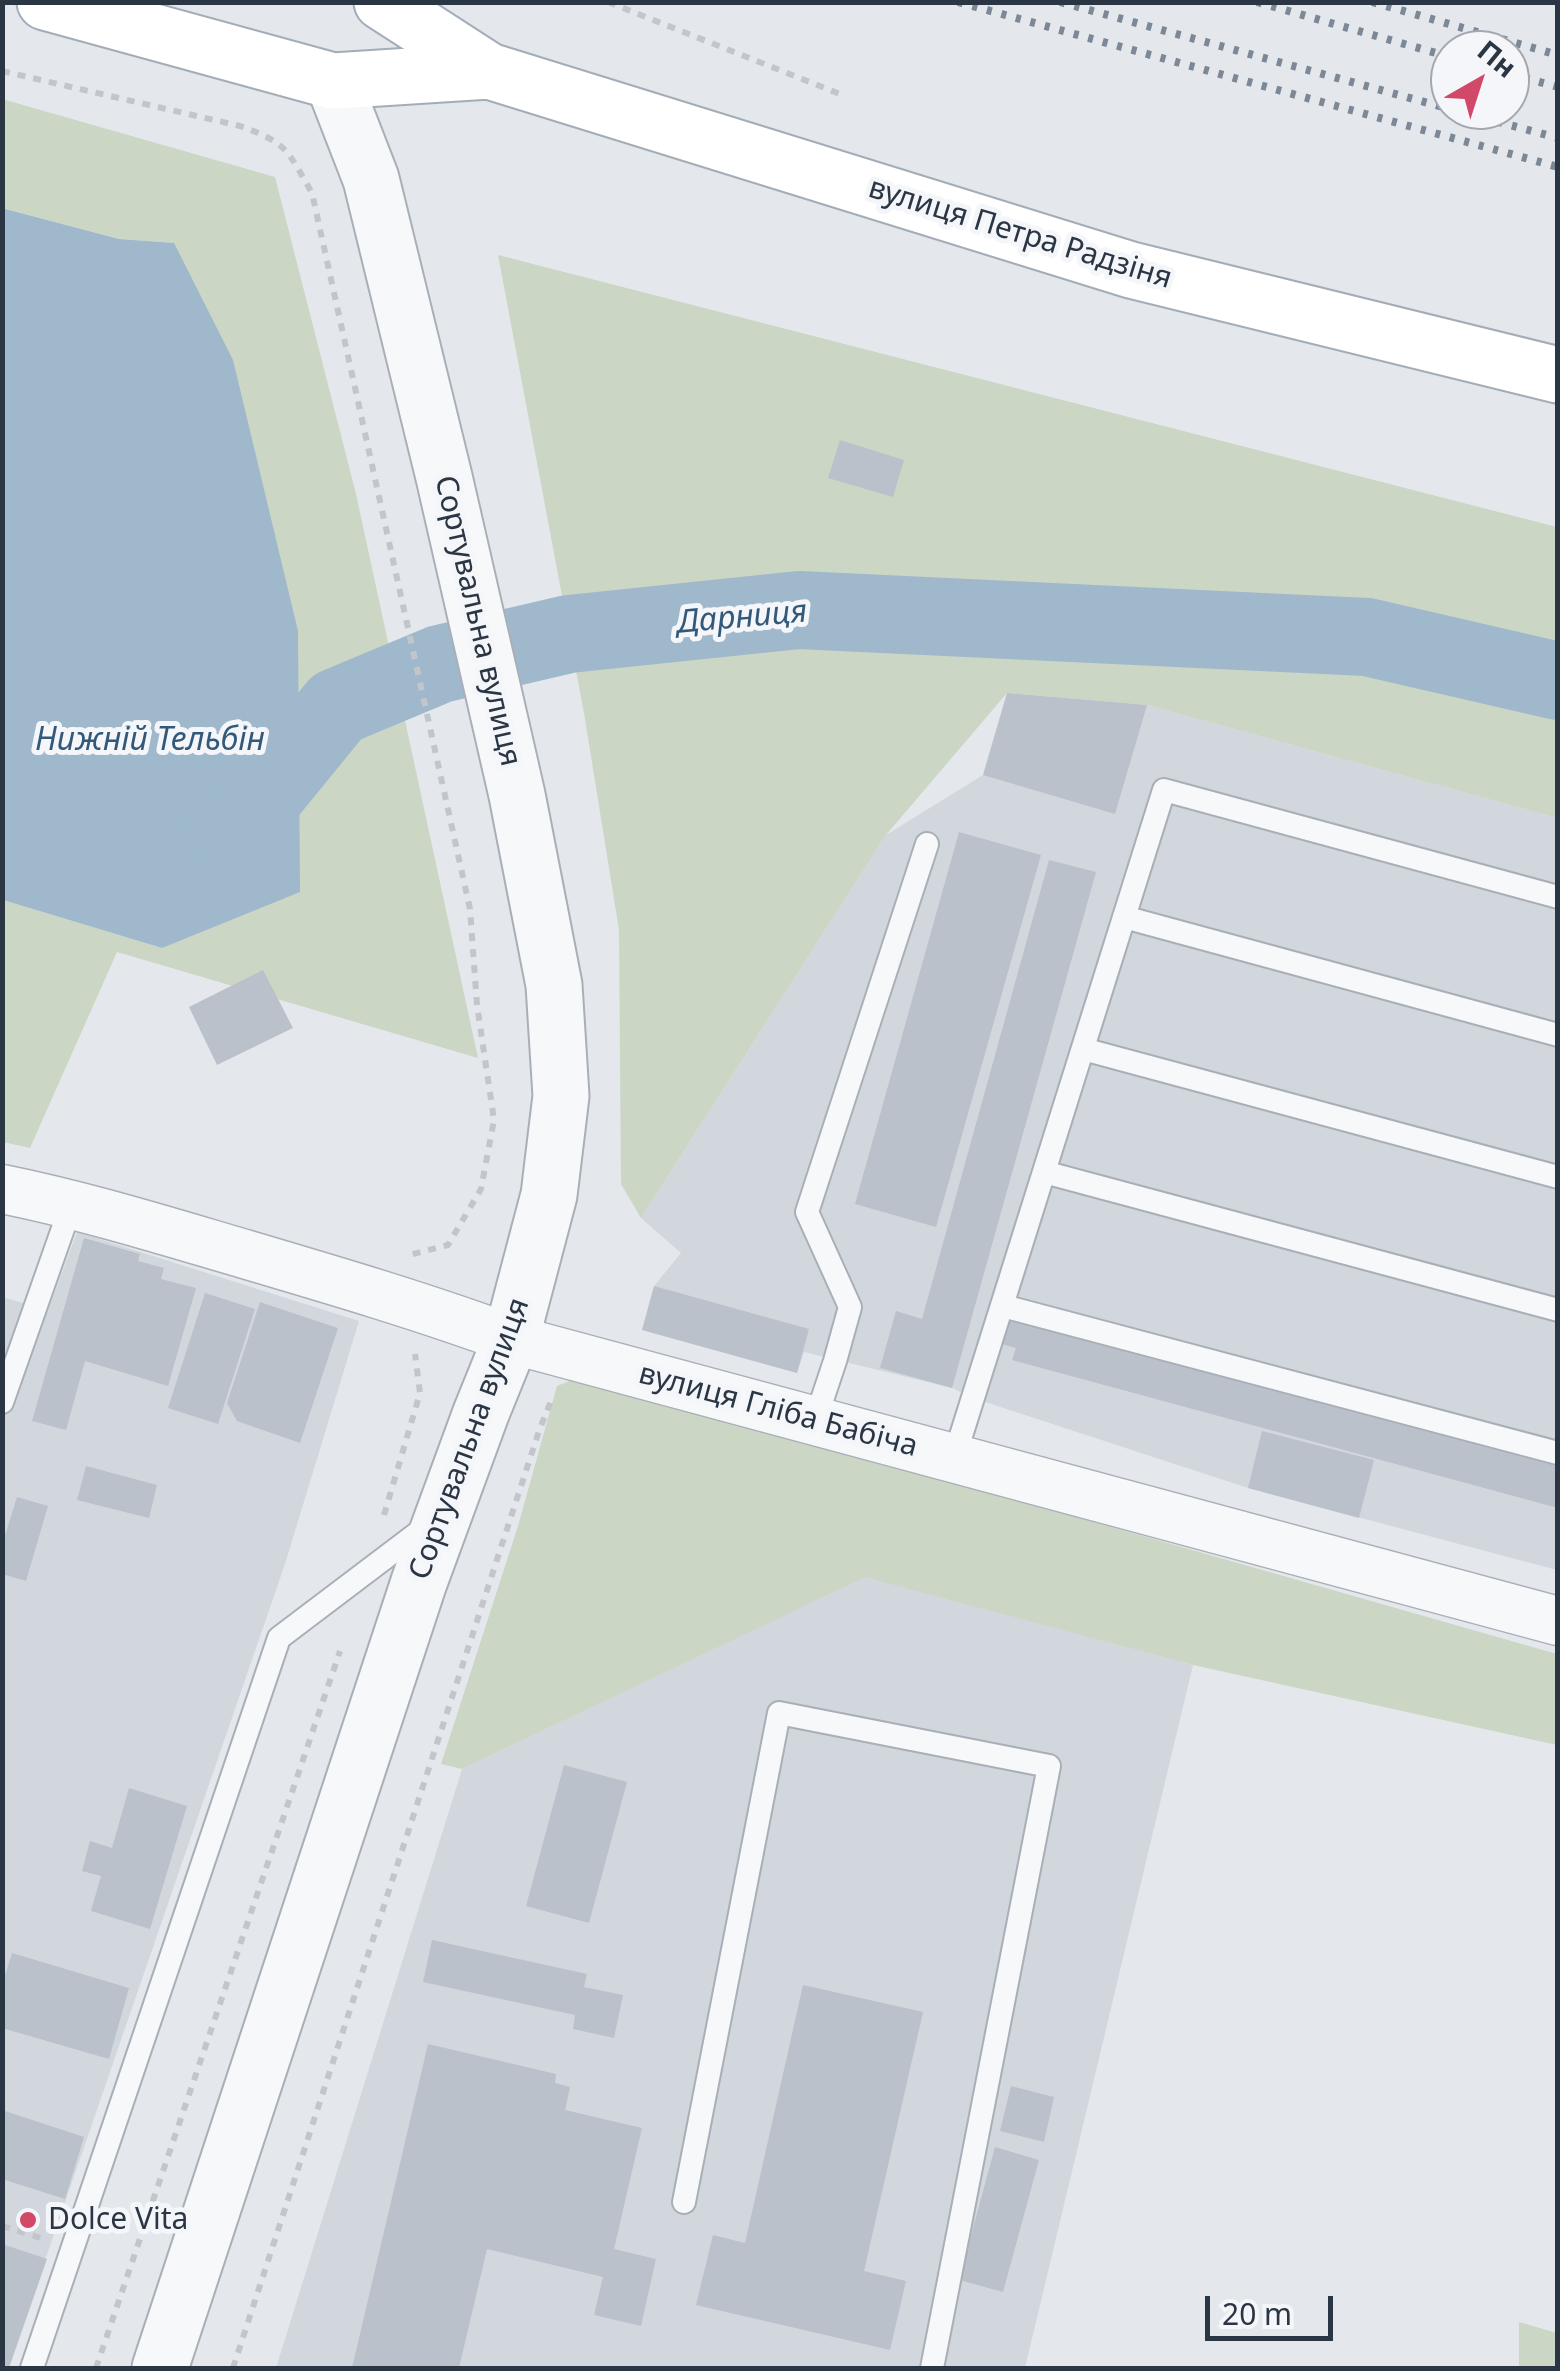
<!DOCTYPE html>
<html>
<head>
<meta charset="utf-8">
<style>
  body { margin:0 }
  #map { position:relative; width:1560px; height:2371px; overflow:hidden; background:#e4e8ec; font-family:"Noto Sans",sans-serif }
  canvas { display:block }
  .frame { position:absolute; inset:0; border:5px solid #2b3645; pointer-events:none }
  .north { position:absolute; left:1430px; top:30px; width:100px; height:100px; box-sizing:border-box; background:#f4f6f9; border:2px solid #a4a9b1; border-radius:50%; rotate:39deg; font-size:28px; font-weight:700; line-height:40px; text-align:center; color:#2b3645 }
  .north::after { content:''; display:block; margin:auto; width:35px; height:45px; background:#d24868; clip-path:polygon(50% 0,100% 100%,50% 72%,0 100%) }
  .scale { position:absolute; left:1205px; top:2296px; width:128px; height:45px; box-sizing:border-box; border:5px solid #2b3645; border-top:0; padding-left:12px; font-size:30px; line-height:35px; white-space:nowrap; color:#2b3645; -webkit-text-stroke:8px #f4f6f9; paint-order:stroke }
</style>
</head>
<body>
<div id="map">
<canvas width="1560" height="2371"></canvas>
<div class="frame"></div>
<div class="north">Пн</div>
<div class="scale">20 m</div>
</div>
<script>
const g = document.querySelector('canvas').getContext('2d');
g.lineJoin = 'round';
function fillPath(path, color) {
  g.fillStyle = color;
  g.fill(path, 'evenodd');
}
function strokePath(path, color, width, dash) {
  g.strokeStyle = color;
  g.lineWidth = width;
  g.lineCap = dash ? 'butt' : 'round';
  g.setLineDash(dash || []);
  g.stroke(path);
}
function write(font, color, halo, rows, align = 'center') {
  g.font = font + ' "Noto Sans",sans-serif';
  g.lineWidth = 10;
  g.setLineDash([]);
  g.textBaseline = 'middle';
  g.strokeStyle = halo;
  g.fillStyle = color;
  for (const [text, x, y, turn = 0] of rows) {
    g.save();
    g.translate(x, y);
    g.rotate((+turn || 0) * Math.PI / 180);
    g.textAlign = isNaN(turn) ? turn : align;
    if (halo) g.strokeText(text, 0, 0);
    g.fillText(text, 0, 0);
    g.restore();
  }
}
const built = new Path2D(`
  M 1007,693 L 1147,705 L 1557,818 L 1557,1570 L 1248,1488 L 973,1398 L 952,1388 L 804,1352 L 797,1373 L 642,1330 L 654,1286 L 681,1253 L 641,1218 L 886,835 L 983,775 Z
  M 77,1232 L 359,1321 L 285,1564 L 8,2368 L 2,2368 L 2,1297 L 48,1310 Z
  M 865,1576 L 1193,1665 L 1025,2368 L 276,2368 L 462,1769 Z`);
const green = new Path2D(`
  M 2,99 L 275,177 L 356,494 L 478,1058 L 117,952 L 30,1148 L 3,1142 L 3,900 L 162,948 L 174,243 L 119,239 L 3,208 Z
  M 498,255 L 1557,527 L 1557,818 L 1147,705 L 1007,693 L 886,835 L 641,1218 L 621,1184 L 619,930 L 584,713 Z
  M 582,1376 L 1557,1654 L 1557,1745 L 1193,1665 L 865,1577 L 462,1769 L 441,1764 L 518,1526 L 557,1386 Z
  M 1519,2322 L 1557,2333 L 1557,2368 L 1519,2368 Z`);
const water = new Path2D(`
  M 2,208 L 119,239 L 174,243 L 233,360 L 298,631 L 300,892 L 162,948 L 3,900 Z`);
const river = new Path2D(`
  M 227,827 L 253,810 L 337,707 L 440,664 L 569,634 L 799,610 L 1367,637 L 1558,681`);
const building = new Path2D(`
  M 840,440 L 904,460 L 893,497 L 828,478 Z
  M 1007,693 L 1147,705 L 1115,814 L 983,775 Z
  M 959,832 L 1041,855 L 936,1227 L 855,1204 Z
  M 1049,860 L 1096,872 L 952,1388 L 880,1368 L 896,1311 L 922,1319 Z
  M 263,970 L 293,1028 L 217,1065 L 189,1007 Z
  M 84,1238 L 140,1254 L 138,1261 L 164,1268 L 161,1279 L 196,1288 L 168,1386 L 85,1361 L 66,1430 L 32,1421 Z
  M 654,1286 L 809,1329 L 797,1373 L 642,1330 Z
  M 205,1293 L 255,1309 L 218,1424 L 168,1408 Z
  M 260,1302 L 338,1328 L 300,1443 L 237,1421 L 227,1403 Z
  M 1005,1319 L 1037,1328 L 1039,1320 L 1558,1460 L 1558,1508 L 1012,1360 L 1016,1348 L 998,1343 Z
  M 1262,1431 L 1374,1460 L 1359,1518 L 1248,1488 Z
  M 86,1466 L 157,1485 L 149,1518 L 77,1500 Z
  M 17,1497 L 48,1506 L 26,1581 L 2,1574 L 2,1545 Z
  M 564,1765 L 627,1782 L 589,1923 L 526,1906 Z
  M 129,1788 L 187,1806 L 150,1929 L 91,1911 L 101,1876 L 82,1871 L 90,1841 L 112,1848 Z
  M 432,1940 L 587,1974 L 584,1987 L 623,1995 L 614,2038 L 573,2029 L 575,2015 L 423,1982 Z
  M 12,1953 L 129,1988 L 109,2059 L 2,2028 L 2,1985 Z
  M 803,1985 L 923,2012 L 864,2271 L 906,2281 L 890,2350 L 696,2305 L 713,2235 L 745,2243 Z
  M 428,2044 L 556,2074 L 555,2083 L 570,2087 L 565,2110 L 642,2128 L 614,2249 L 656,2259 L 641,2326 L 594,2315 L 603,2277 L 487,2249 L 459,2368 L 352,2368 Z
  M 1011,2086 L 1054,2097 L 1044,2142 L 1000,2131 Z
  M 2,2110 L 84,2137 L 65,2199 L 2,2179 Z
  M 995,2147 L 1039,2160 L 1003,2292 L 959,2280 Z
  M 2,2244 L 47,2259 L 9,2368 L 2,2368 Z`);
const path = new Path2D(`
  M 608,2 L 840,94
  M 2,71 L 240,126 C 288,143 287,150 312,193 L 470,909 L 477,1005 L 494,1120 L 481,1189 L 448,1245 L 409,1255
  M 384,1515 L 420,1393 L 415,1354
  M 2,2226 L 44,2239
  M 96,2368 L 340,1651
  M 233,2368 L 539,1431 L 553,1396`);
const service = new Path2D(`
  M 1124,917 L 1558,1035
  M 1083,1049 L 1558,1177
  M 1044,1172 L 1558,1310
  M 1003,1306 L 1558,1453
  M 2,1402 L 72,1203
  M 815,1421 L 835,1361 L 850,1307 L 807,1212 L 927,844
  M 954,1458 L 1164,790 L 1558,897
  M 684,2202 L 779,1713 L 1049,1766 L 932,2368
  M 32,2368 L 279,1638 L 427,1526`);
const minor = new Path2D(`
  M 2,1189 C 86,1206 166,1231 248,1255 C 336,1281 424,1307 511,1339 L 1558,1621`);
const tertiary = new Path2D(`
  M 160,2368 L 419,1582 L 481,1413 L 511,1339 L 549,1195 L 561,1096 L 554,985 L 517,795 L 444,477 L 371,179 L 333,81`);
const primary = new Path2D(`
  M 45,2 L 333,81 L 489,71
  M 382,2 L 489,71 L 1131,270 L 1558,375`);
const rail = new Path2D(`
  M 958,2 L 1558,167
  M 1060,2 L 1450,109
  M 1257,2 L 1450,57
  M 1372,2 L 1558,55
  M 1510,74 L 1558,87
  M 1454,110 L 1558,138`);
const markers = [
  [28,2220,10,"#d24868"]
];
const streetNames = [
  ["вулиця Петра Радзіня",1020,234,17],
  ["Сортувальна вулиця",477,621,77],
  ["вулиця Гліба Бабіча",778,1411,15],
  ["Сортувальна вулиця",470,1439,-70]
];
const poiNames = [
  ["Dolce Vita",48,2220]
];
const waterNames = [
  ["Дарниця",742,618,-5],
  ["Нижній Тельбін",150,741]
];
fillPath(built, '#d2d7de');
fillPath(green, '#cbd6c5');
fillPath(water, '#9fb8cc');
strokePath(river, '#9fb8cc', 78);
fillPath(building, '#bbc1ca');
strokePath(service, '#a9afb7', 26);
strokePath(minor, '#a9afb7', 51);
strokePath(tertiary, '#a9afb7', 59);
strokePath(primary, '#a3adb8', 59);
strokePath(path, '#c2c6cb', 6, [8, 8]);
strokePath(service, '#f7f8fa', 22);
strokePath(minor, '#f7f8fa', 48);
strokePath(tertiary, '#f7f8fa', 55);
strokePath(primary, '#fff', 55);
strokePath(rail, '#7d8896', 8, [5, 10]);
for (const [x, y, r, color] of markers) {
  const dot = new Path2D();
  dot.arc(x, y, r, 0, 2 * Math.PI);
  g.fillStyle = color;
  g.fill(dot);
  strokePath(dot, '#f4f6f9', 4);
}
write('30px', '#2b3645', '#f4f6f9', streetNames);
write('30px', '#2b3645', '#f4f6f9', poiNames, 'left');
write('italic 32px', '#33597a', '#f4f6f9', waterNames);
</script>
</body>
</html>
